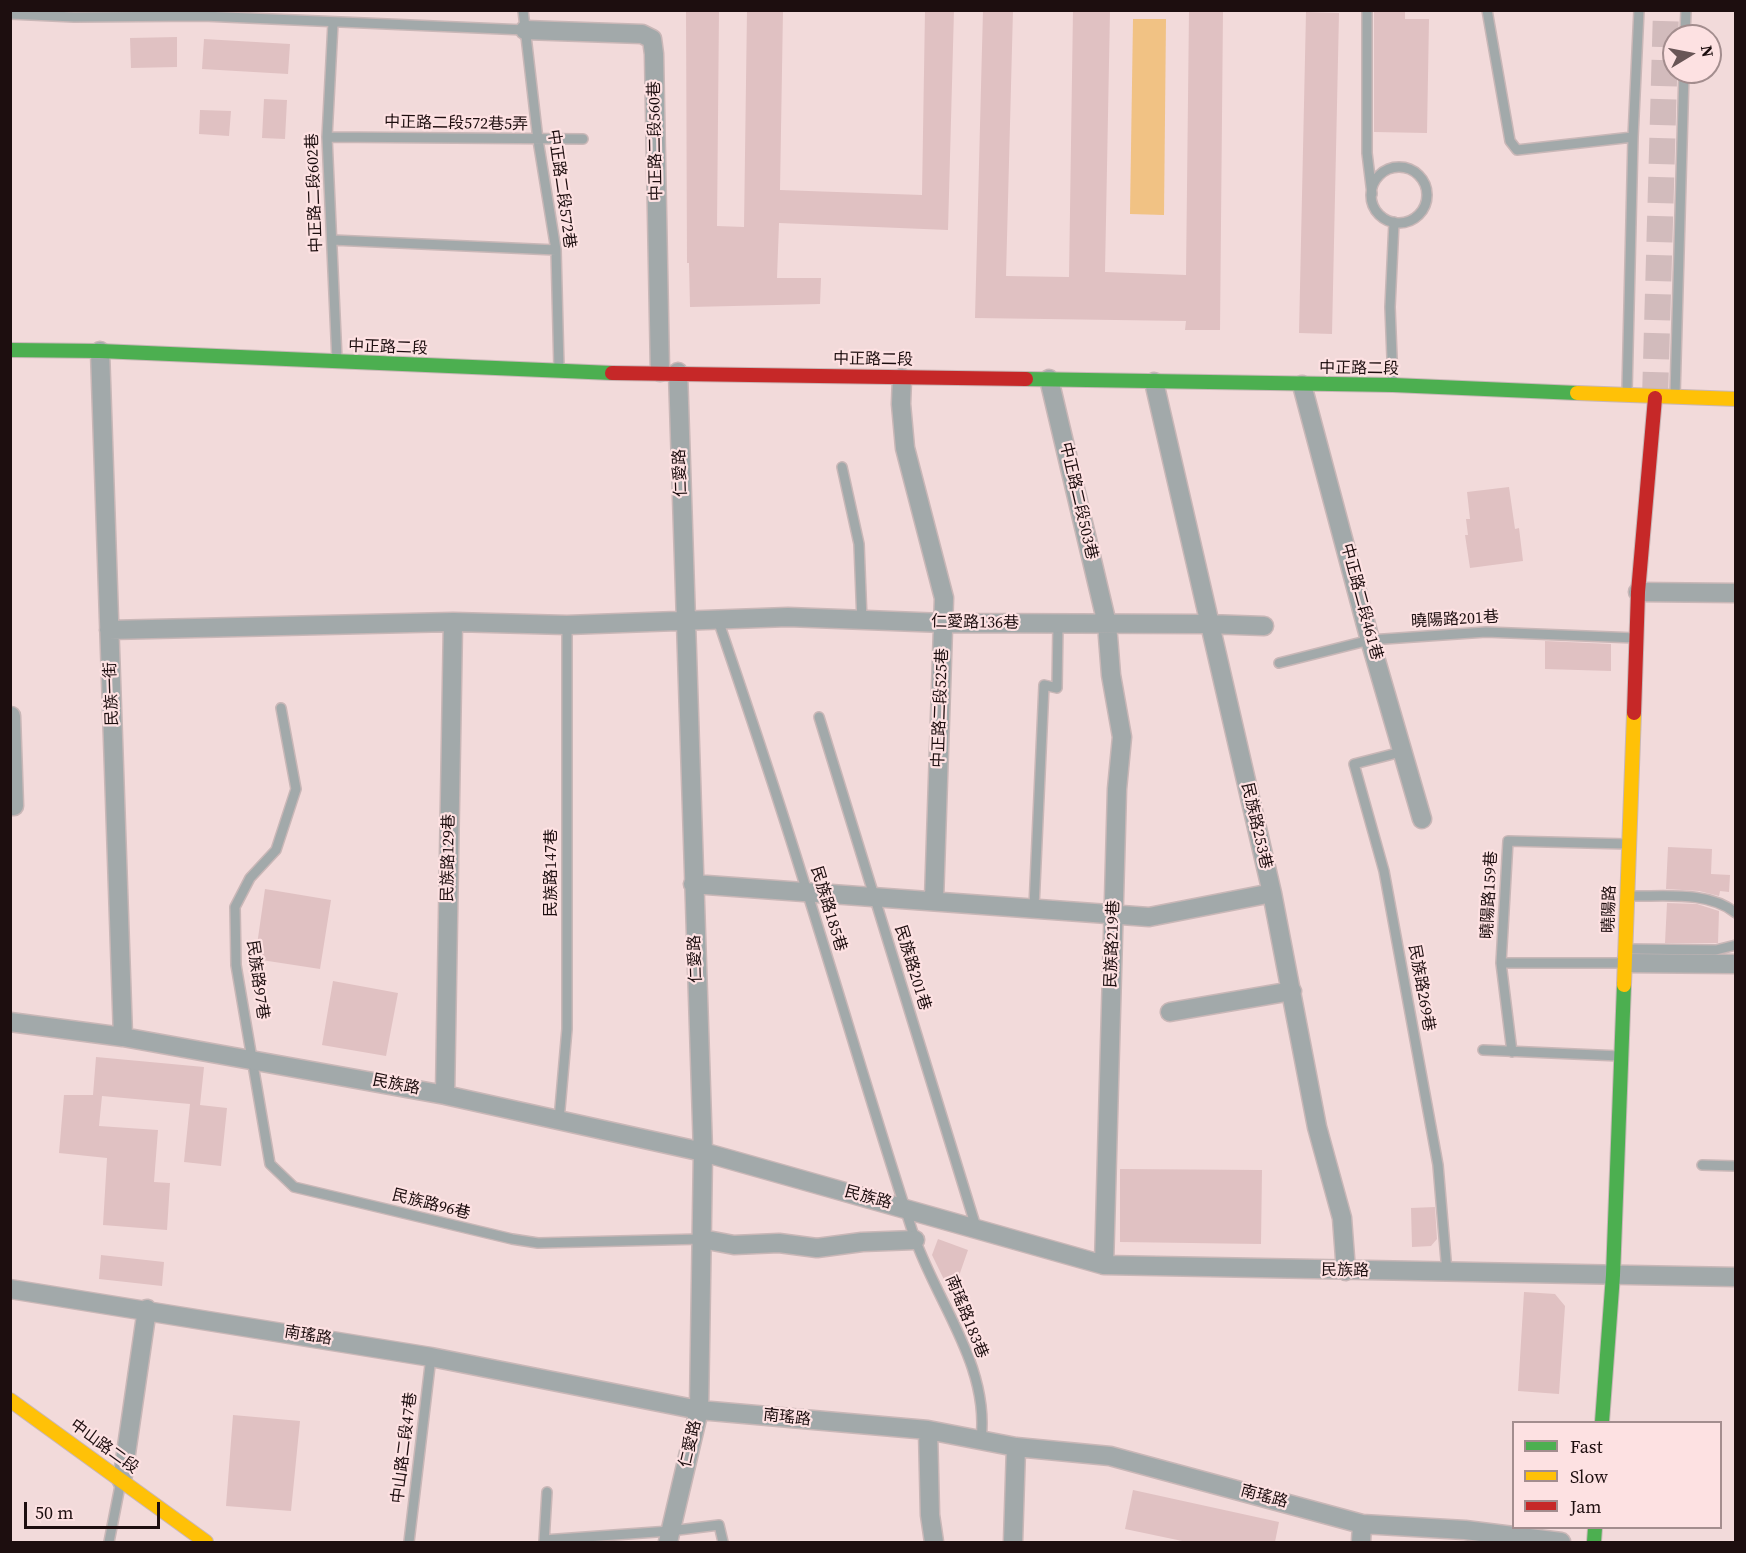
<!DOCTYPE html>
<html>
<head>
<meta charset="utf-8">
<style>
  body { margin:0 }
  #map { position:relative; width:1746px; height:1553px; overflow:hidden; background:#f2dada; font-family:"Source Serif 4",serif }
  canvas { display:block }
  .frame { position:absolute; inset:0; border:12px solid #1d0e0f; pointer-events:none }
  .legend { position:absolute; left:1512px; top:1421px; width:210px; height:108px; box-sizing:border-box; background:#fde1e2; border:2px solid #a38d8e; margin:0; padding:8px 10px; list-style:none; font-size:18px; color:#1d0e0f }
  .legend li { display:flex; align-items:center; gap:12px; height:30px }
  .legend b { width:30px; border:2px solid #a38d8e }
  .north { position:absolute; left:1662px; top:24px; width:60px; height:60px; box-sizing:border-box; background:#fde1e2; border:2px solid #a38d8e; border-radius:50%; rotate:80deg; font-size:16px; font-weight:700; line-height:24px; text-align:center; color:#1d0e0f }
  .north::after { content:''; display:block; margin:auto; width:21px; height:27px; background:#685556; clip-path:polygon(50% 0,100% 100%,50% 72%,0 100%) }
  .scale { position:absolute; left:24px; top:1502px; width:136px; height:27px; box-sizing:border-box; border:3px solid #1d0e0f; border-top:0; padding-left:8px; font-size:18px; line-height:21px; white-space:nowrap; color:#1d0e0f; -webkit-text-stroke:4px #fde1e2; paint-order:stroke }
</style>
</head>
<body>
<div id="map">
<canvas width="1746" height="1553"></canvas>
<div class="frame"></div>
<ul class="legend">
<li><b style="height:8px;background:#4caf50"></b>Fast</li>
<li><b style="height:8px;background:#ffc107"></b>Slow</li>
<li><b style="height:8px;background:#c62828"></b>Jam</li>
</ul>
<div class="north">N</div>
<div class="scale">50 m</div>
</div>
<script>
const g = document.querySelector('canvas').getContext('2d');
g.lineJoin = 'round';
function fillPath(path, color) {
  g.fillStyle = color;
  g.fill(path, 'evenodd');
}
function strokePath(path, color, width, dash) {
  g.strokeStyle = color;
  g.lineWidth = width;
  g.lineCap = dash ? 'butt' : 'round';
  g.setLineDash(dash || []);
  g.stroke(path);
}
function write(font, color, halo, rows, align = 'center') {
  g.font = font + ' "Source Serif 4","Noto Sans TC",serif';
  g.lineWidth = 4.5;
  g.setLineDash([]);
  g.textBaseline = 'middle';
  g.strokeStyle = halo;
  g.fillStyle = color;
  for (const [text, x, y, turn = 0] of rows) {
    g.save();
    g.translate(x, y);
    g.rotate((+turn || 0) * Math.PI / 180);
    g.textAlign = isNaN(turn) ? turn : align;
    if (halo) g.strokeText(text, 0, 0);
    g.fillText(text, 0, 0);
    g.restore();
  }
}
const green = new Path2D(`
  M 1133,19 L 1166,19 L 1164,215 L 1130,214 Z`);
const building = new Path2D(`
  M 686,10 L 719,10 L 717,226 L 744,227 L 747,10 L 783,10 L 780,190 L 922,195 L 925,10 L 954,10 L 948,230 L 779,223 L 777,278 L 821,278 L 820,304 L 690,307 L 689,263 L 687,263 Z
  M 983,10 L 1013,10 L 1006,276 L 1069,277 L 1073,10 L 1110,10 L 1105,272 L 1186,275 L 1189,10 L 1223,10 L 1220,330 L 1185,330 L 1186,321 L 975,318 Z
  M 1374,10 L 1405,10 L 1405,19 L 1429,19 L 1427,133 L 1374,132 Z
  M 1306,12 L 1339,13 L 1332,334 L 1299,333 Z
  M 177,37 L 177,67 L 131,68 L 130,38 Z
  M 204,39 L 290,44 L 288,74 L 202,69 Z
  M 264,99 L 287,100 L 285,139 L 262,138 Z
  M 200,110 L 231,111 L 229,136 L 199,134 Z
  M 1509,487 L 1515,529 L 1519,528 L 1523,561 L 1470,568 L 1465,535 L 1468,535 L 1466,519 L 1470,519 L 1467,492 Z
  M 1545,641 L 1611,644 L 1611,671 L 1545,669 Z
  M 1668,847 L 1712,849 L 1711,874 L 1730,875 L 1729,892 L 1720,891 L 1719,896 L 1699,891 L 1666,889 Z
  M 265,889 L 331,900 L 320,969 L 255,959 Z
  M 1667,903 L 1697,904 L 1719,911 L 1718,943 L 1665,943 Z
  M 333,981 L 398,993 L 386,1056 L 322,1045 Z
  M 96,1057 L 204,1067 L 200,1105 L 227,1108 L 221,1166 L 184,1162 L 190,1104 L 102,1096 L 99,1126 L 158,1130 L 154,1182 L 170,1183 L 167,1230 L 103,1225 L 107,1158 L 59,1153 L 64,1095 L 95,1095 L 93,1095 Z
  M 1120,1169 L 1262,1170 L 1261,1244 L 1120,1242 Z
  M 1435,1207 L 1437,1239 L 1431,1246 L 1412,1247 L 1411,1208 Z
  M 938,1239 L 968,1250 L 952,1296 L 932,1255 Z
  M 101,1255 L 164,1262 L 162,1286 L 99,1279 Z
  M 1524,1292 L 1555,1294 L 1565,1306 L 1559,1394 L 1518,1391 Z
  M 233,1415 L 300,1421 L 291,1511 L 226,1506 Z
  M 1133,1490 L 1279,1522 L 1275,1542 L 1187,1542 L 1125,1529 Z`);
const secondaryTunnel = new Path2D(`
  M 1655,398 L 1666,10`);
const lane = new Path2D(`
  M 523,10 L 538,140 L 556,250 L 559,369
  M 1367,10 L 1367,153 L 1372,194
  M 1487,10 L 1510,141 L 1517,150 L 1633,137
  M 10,14 L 74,17 L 203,16 L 525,30
  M 333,23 L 327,137 L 337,360
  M 1685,36 L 1686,10
  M 327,137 L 583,139
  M1371 195a28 28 0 1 1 56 0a28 28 0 1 1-56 0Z
  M 332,240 L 556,250
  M 1393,383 L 1390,307 L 1394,222
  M 1627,392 L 1633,137 L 1639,10
  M 1675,396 L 1684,72
  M 842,467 L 859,544 L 862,621
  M 718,620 C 749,711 780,803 808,895 C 844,1009 877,1123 914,1236 C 937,1303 990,1366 981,1440
  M 1279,663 L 1370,640 L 1486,632 L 1636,638
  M 281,708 L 296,789 L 276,850 L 250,878 L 235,907 L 236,965 L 270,1164 L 294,1187 L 512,1239 L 538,1243 L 702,1239
  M 819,717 L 976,1227
  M 1405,751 L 1354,764 L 1384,871 L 1438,1165 L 1447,1272
  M 1628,896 C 1662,897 1708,890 1736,913
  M 1034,907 L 1044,685 L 1057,688 L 1058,624
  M 1627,949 L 1716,950 L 1736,945
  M 1501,963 L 1623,963
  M 1483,1050 L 1620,1056
  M 1512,1052 L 1501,963 L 1508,841 L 1628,844
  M 559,1120 L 567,1029 L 567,625
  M 1702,1165 L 1736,1166
  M 544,1540 L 670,1531 L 719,1525 L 723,1542
  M 109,1542 L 120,1486
  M 409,1542 L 431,1357
  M 544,1542 L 547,1492`);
const street = new Path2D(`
  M 525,30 L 642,34 L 652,39 L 654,54 L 660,372
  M 100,351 L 123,1037
  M 902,378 L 901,404 L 905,448 L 944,598 L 934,900
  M 1049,379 L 1107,624 L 1111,675 L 1122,737 L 1117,789 L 1104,1265
  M 1154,382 L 1272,893 L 1317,1127 L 1342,1218 L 1346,1271
  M 1302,385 L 1370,640 L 1422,819
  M 1638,592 L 1736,593
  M 109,630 L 453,622 L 567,625 L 788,617 L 944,623 L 1208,624 L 1264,626
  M 10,806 L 14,806 L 11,716
  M 693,884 L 1149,917 L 1272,893
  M 1625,963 L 1736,964
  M 1170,1012 L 1292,991
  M 10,1022 L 123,1037 L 445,1095 L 703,1152 L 1104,1265 L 1736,1277
  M 445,1095 L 453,622
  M 702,1239 L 734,1245 L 779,1243 L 817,1248 L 862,1242 L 915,1240
  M 10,1289 L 431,1357 L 699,1410 L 928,1430 L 1016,1447 L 1110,1456 L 1362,1524 L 1465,1530 L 1561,1542
  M 928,1430 L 930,1515 L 934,1542
  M 122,1481 L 147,1309
  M 668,1542 L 699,1410 L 703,1152 L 678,372
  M 1013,1542 L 1016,1447
  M 1361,1542 L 1362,1524`);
const fast = new Path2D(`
  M 10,350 L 100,351 L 612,373
  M 1026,379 L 1393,385 L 1577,393
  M 1602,1422 L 1613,1275 L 1624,985
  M 1594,1542 L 1595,1528`);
const slow = new Path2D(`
  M 1577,393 L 1736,399
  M 1624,985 L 1634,713
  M 10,1400 L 206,1542`);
const jam = new Path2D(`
  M 612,373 L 1026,379
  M 1634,713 L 1638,592 L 1655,398`);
const streetNames = [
  ["中正路二段572巷5弄",456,124,1],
  ["中正路二段560巷",656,141,-91],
  ["中正路二段572巷",561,189,82],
  ["中正路二段602巷",315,193,-92],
  ["中正路二段",388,348,2],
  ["中正路二段",873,360,1],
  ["中正路二段",1359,369,1],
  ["仁愛路",681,473,-92],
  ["中正路二段503巷",1078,501,77],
  ["中正路二段461巷",1361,602,75],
  ["曉陽路201巷",1455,620,-3],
  ["仁愛路136巷",975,623,1],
  ["民族一街",112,694,-92],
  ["中正路二段525巷",941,708,-88],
  ["民族路253巷",1256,826,77],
  ["民族路129巷",449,858,-89],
  ["民族路147巷",552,873,-90],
  ["曉陽路159巷",1490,895,-87],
  ["民族路185巷",828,909,73],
  ["曉陽路",1610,909,-88],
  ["民族路219巷",1113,944,-88],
  ["仁愛路",696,959,-92],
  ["民族路201巷",912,968,73],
  ["民族路97巷",257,980,82],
  ["民族路269巷",1421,988,80],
  ["民族路",396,1085,11],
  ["民族路",868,1198,15],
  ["民族路96巷",431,1205,14],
  ["民族路",1345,1271,1],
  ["南瑤路183巷",966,1317,68],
  ["南瑤路",308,1336,9],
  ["南瑤路",787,1418,6],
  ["仁愛路",691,1444,-77],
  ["中山路二段",104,1447,36],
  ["中山路二段47巷",405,1448,-83],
  ["南瑤路",1264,1497,15]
];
fillPath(green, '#f1c284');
fillPath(building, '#e0c1c2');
strokePath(secondaryTunnel, '#d2bbbc', 26, [26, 13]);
strokePath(lane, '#c9b7b7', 12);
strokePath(street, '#c9b7b7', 21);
strokePath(fast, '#c9b7b7', 16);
strokePath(slow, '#c9b7b7', 16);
strokePath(jam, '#c9b7b7', 16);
strokePath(lane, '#a2a9aa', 9);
strokePath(street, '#a2a9aa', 18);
strokePath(fast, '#4caf50', 14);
strokePath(slow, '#ffc107', 14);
strokePath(jam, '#c62828', 14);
write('16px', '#1d0e0f', '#fde1e2', streetNames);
</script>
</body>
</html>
